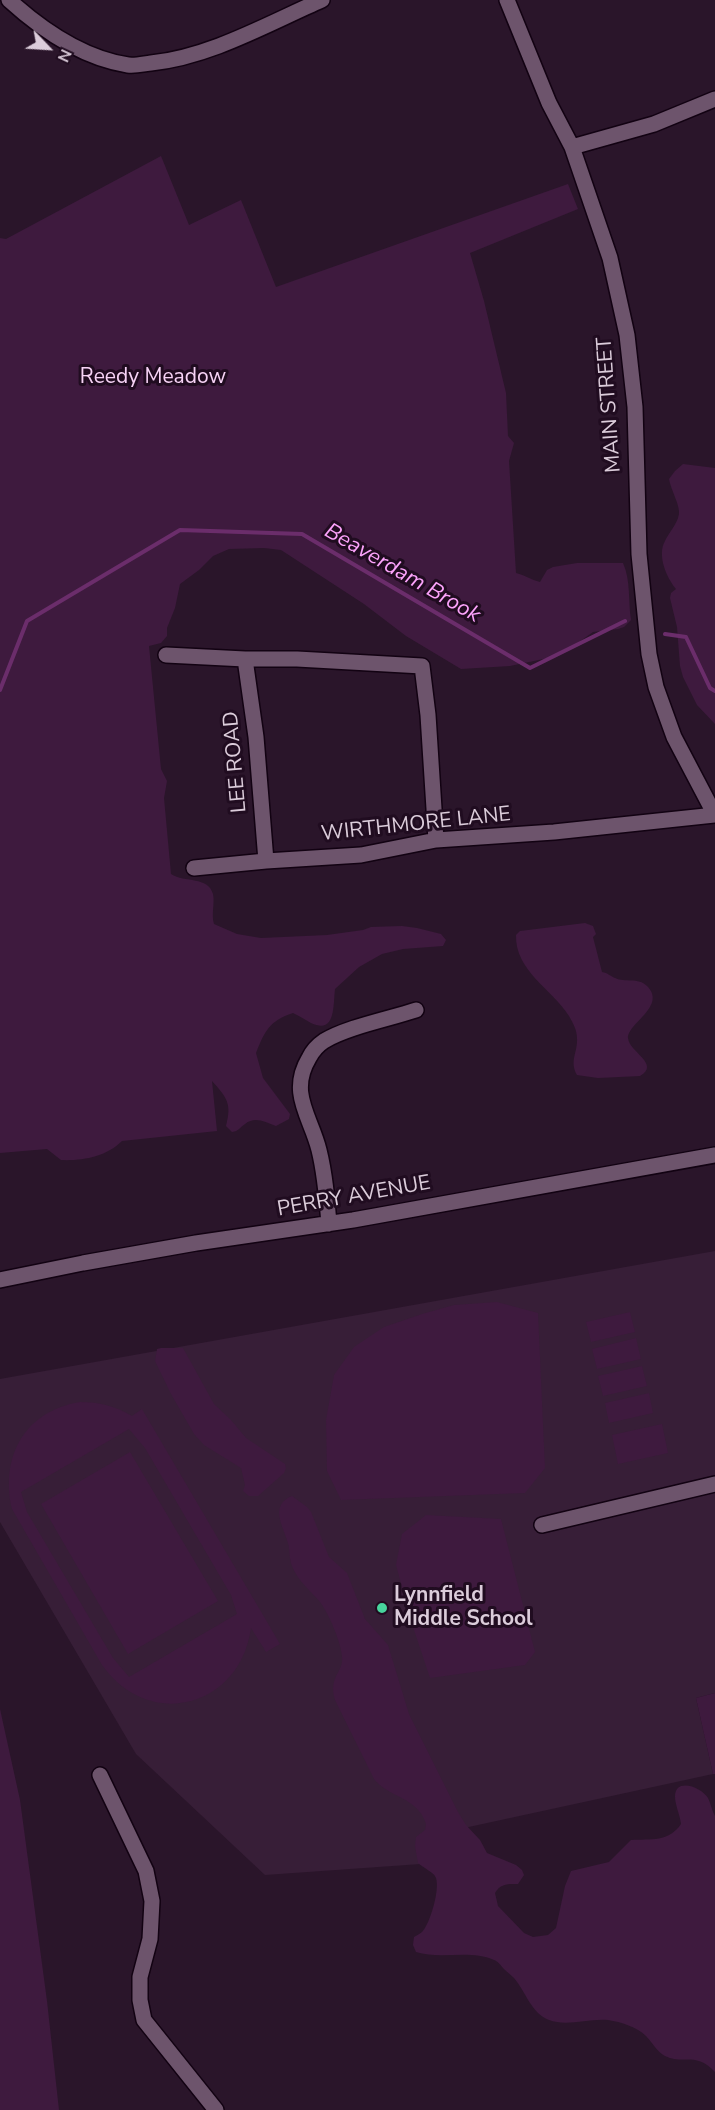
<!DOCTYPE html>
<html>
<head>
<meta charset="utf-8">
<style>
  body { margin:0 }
  #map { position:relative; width:715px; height:2110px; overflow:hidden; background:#2a152a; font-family:"Nunito Sans",sans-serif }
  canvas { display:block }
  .north { position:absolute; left:18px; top:18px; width:60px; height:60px; -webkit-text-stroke:4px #200c20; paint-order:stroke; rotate:115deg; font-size:16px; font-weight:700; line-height:24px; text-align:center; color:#dbccda }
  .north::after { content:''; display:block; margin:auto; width:21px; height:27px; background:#dbccda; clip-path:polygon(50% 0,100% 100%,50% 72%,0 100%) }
</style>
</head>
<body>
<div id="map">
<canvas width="715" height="2110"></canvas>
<div class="north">N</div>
</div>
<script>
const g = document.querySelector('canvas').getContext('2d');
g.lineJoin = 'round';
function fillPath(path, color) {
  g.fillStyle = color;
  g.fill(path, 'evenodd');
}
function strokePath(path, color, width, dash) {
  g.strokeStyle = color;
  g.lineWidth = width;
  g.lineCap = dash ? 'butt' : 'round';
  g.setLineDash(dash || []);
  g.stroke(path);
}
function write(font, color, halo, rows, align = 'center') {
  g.font = font + ' "Nunito Sans",sans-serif';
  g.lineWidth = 6;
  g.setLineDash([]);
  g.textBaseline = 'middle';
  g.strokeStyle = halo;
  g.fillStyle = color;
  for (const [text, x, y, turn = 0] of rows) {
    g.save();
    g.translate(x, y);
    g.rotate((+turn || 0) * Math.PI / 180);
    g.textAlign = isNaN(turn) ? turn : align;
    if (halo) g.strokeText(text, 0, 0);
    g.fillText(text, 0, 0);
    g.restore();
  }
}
const built = new Path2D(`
  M 715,1251 L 715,1693 L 696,1698 L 713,1774 L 441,1833 L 449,1862 L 265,1875 L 136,1754 L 0,1522 L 0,1379 Z`);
const green = new Path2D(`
  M 161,156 L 189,225 L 241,200 L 276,287 L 568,184 L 578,209 L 470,253 L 484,301 L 506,393 L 508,436 L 514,443 L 509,461 L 516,573 C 525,575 531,580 540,582 L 547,570 L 553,567 L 577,563 L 623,563 C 631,581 628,601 631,620 L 624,627 L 618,629 L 593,632 L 572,647 L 553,657 L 510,666 L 461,669 L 406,636 L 364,604 L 281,550 L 264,548 L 229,549 L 213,556 L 199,570 L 180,584 L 175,608 L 167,628 L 167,636 L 161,643 L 149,646 L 161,769 L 167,781 L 164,798 L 171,874 C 185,883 208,876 213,894 C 215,904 211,914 214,924 L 237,934 L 261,938 L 327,935 L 363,930 L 371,927 L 402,926 L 417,928 L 441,934 L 446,940 L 443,946 L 403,949 L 382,954 L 359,967 L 335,989 C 333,1005 336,1035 311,1023 C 305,1020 300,1016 293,1013 C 269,1021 265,1031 256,1053 L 263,1078 L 290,1114 L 289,1119 L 276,1126 C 265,1122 255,1116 245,1124 C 239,1128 239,1131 232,1132 L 226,1126 C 232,1103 227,1098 212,1081 L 217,1131 L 122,1141 C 106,1157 82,1161 61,1160 L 47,1149 L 0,1153 L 0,238 L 6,239 Z
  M 683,464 L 715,468 L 715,724 L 697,705 L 683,677 L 680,666 L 677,627 L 670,598 L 671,593 L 676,589 C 666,577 657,555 665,541 C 669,532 680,521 679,511 C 678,501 671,490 669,479 L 675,471 Z
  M 585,923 L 593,926 L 596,934 L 593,937 L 602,972 C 608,973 610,976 615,978 C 625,983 638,977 647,986 C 667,1006 628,1023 628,1038 C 629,1052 661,1064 640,1076 L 598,1078 L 577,1075 C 569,1061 578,1052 577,1038 C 577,1030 573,1023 569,1016 C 552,989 515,971 516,935 L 520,931 Z
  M 497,1302 L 538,1313 L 545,1468 L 525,1493 L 341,1500 L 327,1471 L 326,1420 L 334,1375 L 354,1347 L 384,1327 L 422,1314 L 454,1305 Z
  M 630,1312 L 635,1332 L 591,1342 L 586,1322 Z
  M 636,1338 L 641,1359 L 597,1369 L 592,1349 Z
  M 161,1348 L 183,1348 L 214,1404 L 231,1420 L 246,1438 L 285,1464 L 286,1468 L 284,1473 L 258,1496 L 249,1496 L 243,1491 L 245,1485 L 241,1468 L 204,1445 L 194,1434 L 171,1394 L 155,1361 L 157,1349 Z
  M 642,1366 L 647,1386 L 603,1396 L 598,1376 Z
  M 649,1393 L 653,1413 L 609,1423 L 605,1403 Z
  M 80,1402 C 99,1402 115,1406 132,1416 L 142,1409 L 280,1644 L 266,1652 L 251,1628 C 240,1707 150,1732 102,1665 L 12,1509 C 0,1456 25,1411 80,1402 ZM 129,1429 L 145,1448 L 231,1595 L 237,1614 L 129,1677 L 113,1658 L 27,1512 L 21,1492 Z
  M 662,1424 L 668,1453 L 618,1464 L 612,1435 Z
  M 130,1452 L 218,1601 L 128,1654 L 41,1504 Z
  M 292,1496 L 307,1507 L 311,1512 L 329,1557 L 347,1573 L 365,1619 L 388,1645 L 409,1714 L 458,1812 L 466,1825 L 480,1840 L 487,1853 L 516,1865 L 522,1870 L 524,1875 L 518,1884 C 508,1884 501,1883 495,1893 L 498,1906 L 524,1933 L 533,1937 L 548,1935 L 556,1928 L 565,1886 L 571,1871 L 609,1862 L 631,1840 C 651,1839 669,1842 681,1824 C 680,1815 675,1805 675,1796 C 676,1777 702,1788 708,1798 C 711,1804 712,1811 715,1816 L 715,2072 C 696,2051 684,2065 665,2056 C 656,2051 653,2043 646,2036 C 637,2027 621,2022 608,2020 C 589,2018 567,2027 549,2020 C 531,2013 526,1992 514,1978 C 511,1975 507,1972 504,1969 C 501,1966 498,1961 494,1960 C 470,1949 441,1960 416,1952 L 413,1945 L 414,1937 C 417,1935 420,1934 422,1932 C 430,1924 440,1890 436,1878 C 434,1872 423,1868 418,1863 L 415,1846 L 416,1837 L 425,1830 L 426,1824 C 418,1797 389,1798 374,1779 L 335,1700 C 328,1676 344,1672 342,1657 C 341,1642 329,1614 320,1602 C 311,1591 297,1580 292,1566 C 289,1559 290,1550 288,1543 C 283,1526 269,1505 292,1496 Z
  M 426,1515 L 501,1519 L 535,1652 L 525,1665 L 430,1678 L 412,1624 L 396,1565 L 402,1534 Z
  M 715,1693 L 715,1774 L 713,1774 L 696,1698 Z
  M 0,1709 L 20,1800 L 47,2001 L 59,2110 L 0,2110 Z`);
const stream = new Path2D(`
  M 665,634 L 686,637 L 710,688 L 715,691
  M 0,690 L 27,621 L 180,530 L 302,534 L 530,668 L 625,621`);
const minor = new Path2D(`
  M 9,0 C 42,30 82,58 128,65 C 135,66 143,64 151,63 C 210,57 267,24 322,0
  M 507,0 L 549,103 L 572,147 L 610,258 L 627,335 L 635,407 L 639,554 L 649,654 L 656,687 L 674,737 L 715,815
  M 572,147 L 654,124 L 715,99
  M 166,655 L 245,659 L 297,659 L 422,666 L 428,715 L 436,840
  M 245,659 L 256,737 L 266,861
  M 194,868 L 266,861 L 361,855 L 436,840 L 554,832 L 715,815
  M 329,1224 C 327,1199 325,1174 319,1150 C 311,1117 288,1093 309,1058 C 312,1052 318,1045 324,1041 C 347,1027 389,1019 416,1010
  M 0,1280 L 83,1263 L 196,1243 L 353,1220 L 715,1155
  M 542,1525 L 715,1484
  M 100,1775 L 146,1871 L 152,1901 L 150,1939 L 140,1977 L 140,2000 L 144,2020 L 216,2110`);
const markers = [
  [382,1608,6,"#48d49d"]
];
const parkNames = [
  ["Reedy Meadow",153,378]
];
const streetNames = [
  ["MAIN STREET",610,405,-94],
  ["LEE ROAD",236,762,-95],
  ["WIRTHMORE LANE",416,825,-6],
  ["PERRY AVENUE",354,1197,-10]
];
const poiNames = [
  ["Lynnfield",394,1596],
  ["Middle School",394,1620]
];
const waterNames = [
  ["Beaverdam Brook",402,574,30]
];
fillPath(built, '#371e37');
fillPath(green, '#3e1a3e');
strokePath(stream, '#6b2d6b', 4);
strokePath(minor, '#120212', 18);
strokePath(minor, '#6d546c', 15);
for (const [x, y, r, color] of markers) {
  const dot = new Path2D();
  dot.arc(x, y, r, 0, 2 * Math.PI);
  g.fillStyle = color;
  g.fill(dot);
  strokePath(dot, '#200c20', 2);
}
write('21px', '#f7d3f6', '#200c20', parkNames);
write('21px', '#dbccda', '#200c20', streetNames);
write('bold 21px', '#dbccda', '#200c20', poiNames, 'left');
write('italic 22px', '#fca3fb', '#200c20', waterNames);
</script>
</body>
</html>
